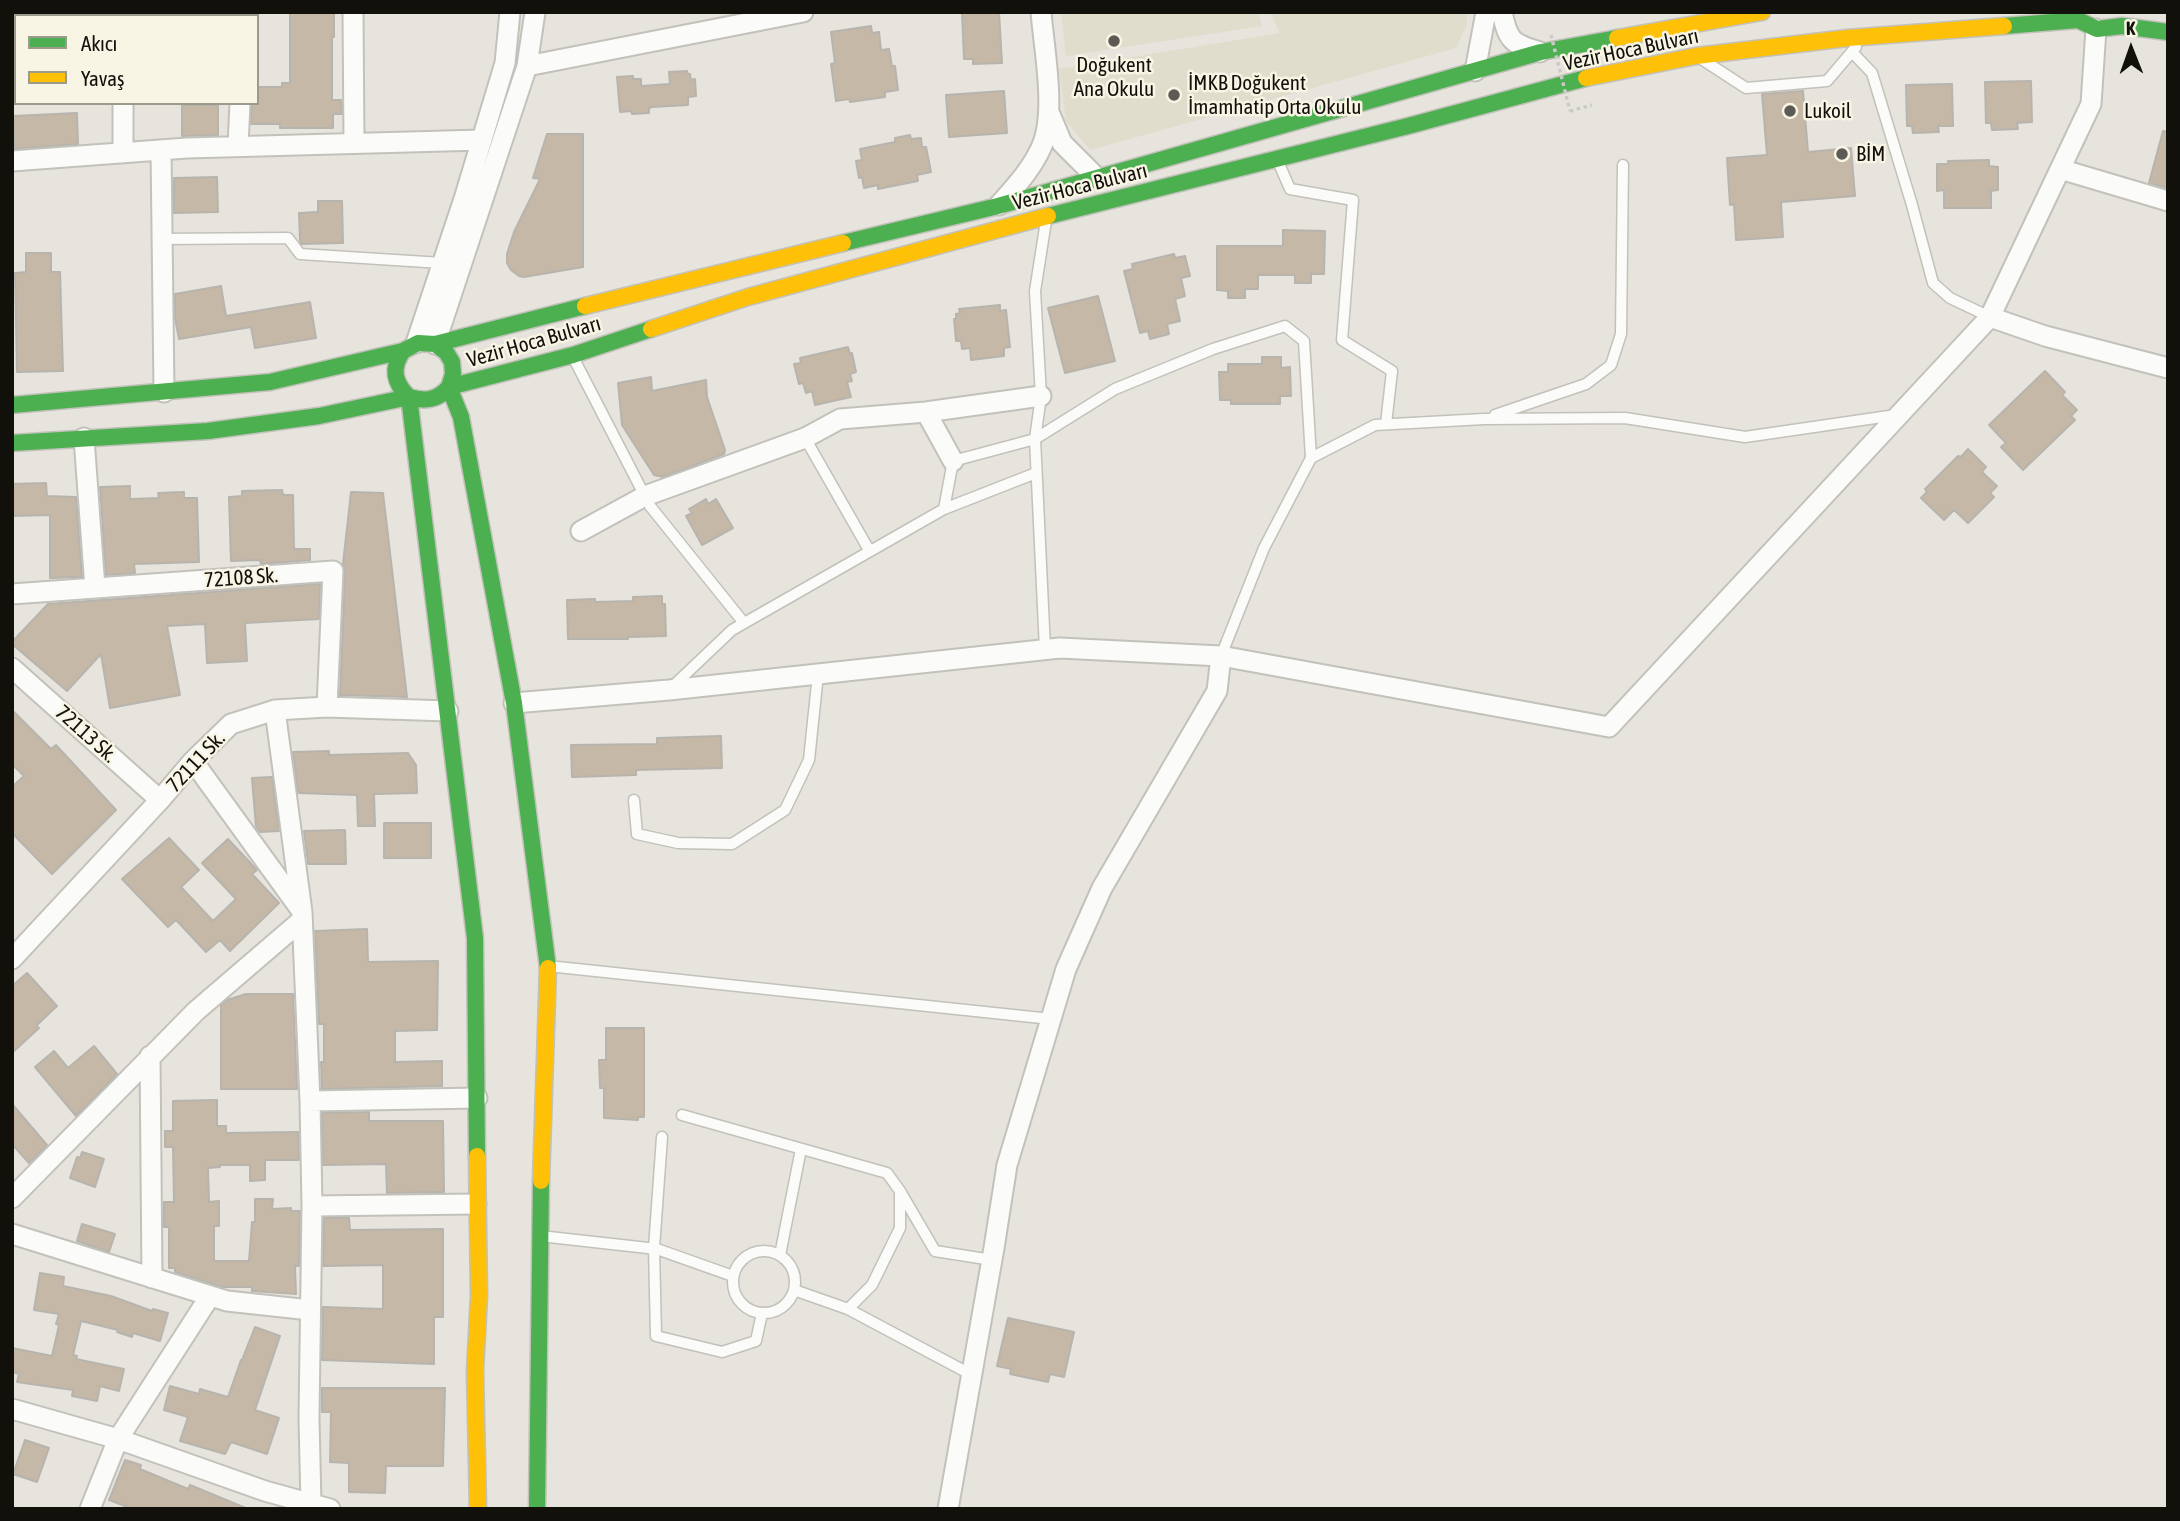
<!DOCTYPE html>
<html>
<head>
<meta charset="utf-8">
<style>
  body { margin:0 }
  #map { position:relative; width:2180px; height:1521px; overflow:hidden; background:#e6e4dc; font-family:"Asap Condensed",sans-serif }
  canvas { display:block }
  .frame { position:absolute; inset:0; border:14px solid #11100b; pointer-events:none }
  .legend { position:absolute; left:14px; top:14px; width:245px; height:91px; box-sizing:border-box; background:#f8f5e4; border:2px solid #9c998d; margin:0; padding:9px 12px; list-style:none; font-size:21px; color:#11100b }
  .legend li { display:flex; align-items:center; gap:14px; height:35px }
  .legend b { width:35px; border:2px solid #9c998d }
  .north { position:absolute; left:2096px; top:14px; width:70px; height:70px; -webkit-text-stroke:5px #f8f5e4; paint-order:stroke; rotate:359deg; font-size:19px; font-weight:700; line-height:28px; text-align:center; color:#11100b }
  .north::after { content:''; display:block; margin:auto; width:24px; height:32px; background:#11100b; clip-path:polygon(50% 0,100% 100%,50% 72%,0 100%) }
</style>
</head>
<body>
<div id="map">
<canvas width="2180" height="1521"></canvas>
<div class="frame"></div>
<ul class="legend">
<li><b style="height:9px;background:#4caf50"></b>Akıcı</li>
<li><b style="height:9px;background:#ffc107"></b>Yavaş</li>
</ul>
<div class="north">K</div>
</div>
<script>
const g = document.querySelector('canvas').getContext('2d');
g.lineJoin = 'round';
function fillPath(path, color) {
  g.fillStyle = color;
  g.fill(path, 'evenodd');
}
function strokePath(path, color, width, dash) {
  g.strokeStyle = color;
  g.lineWidth = width;
  g.lineCap = dash ? 'butt' : 'round';
  g.setLineDash(dash || []);
  g.stroke(path);
}
function write(font, color, halo, rows, align = 'center') {
  g.font = font + ' "Asap Condensed",sans-serif';
  g.lineWidth = 5;
  g.setLineDash([]);
  g.textBaseline = 'middle';
  g.strokeStyle = halo;
  g.fillStyle = color;
  for (const [text, x, y, turn = 0] of rows) {
    g.save();
    g.translate(x, y);
    g.rotate((+turn || 0) * Math.PI / 180);
    g.textAlign = isNaN(turn) ? turn : align;
    if (halo) g.strokeText(text, 0, 0);
    g.fillText(text, 0, 0);
    g.restore();
  }
}
const built = new Path2D(`
  M 1061,12 L 1258,12 L 1262,26 L 1066,56 Z
  M 1270,12 L 1467,12 L 1467,24 L 1456,48 L 1090,150 L 1066,121 L 1059,69 L 1280,33 Z`);
const building = new Path2D(`
  M 290,12 L 334,12 L 334,37 L 332,37 L 332,100 L 341,100 L 342,114 L 333,114 L 333,128 L 280,128 L 280,124 L 251,124 L 252,103 L 257,103 L 257,87 L 282,87 L 282,83 L 290,83 Z
  M 962,12 L 999,12 L 1002,63 L 973,64 L 973,59 L 964,59 Z
  M 871,26 L 872,33 L 879,32 L 881,50 L 889,49 L 892,66 L 895,66 L 898,90 L 885,92 L 885,97 L 850,102 L 849,99 L 836,101 L 831,64 L 835,63 L 831,32 Z
  M 687,71 L 688,74 L 690,74 L 691,80 L 695,79 L 696,96 L 688,97 L 688,105 L 652,107 L 649,108 L 649,113 L 632,114 L 631,111 L 620,112 L 617,77 L 633,76 L 633,79 L 641,79 L 641,86 L 670,84 L 669,72 Z
  M 2031,81 L 2032,122 L 2017,123 L 2018,129 L 1992,130 L 1991,123 L 1986,123 L 1985,82 Z
  M 1952,84 L 1953,126 L 1938,126 L 1939,132 L 1913,133 L 1912,126 L 1907,126 L 1906,85 Z
  M 1004,91 L 1007,133 L 949,137 L 946,95 Z
  M 1803,91 L 1808,152 L 1851,148 L 1855,196 L 1781,202 L 1783,237 L 1736,240 L 1734,204 L 1730,205 L 1727,158 L 1767,155 L 1762,94 Z
  M 182,105 L 218,105 L 218,135 L 182,136 Z
  M 77,113 L 78,144 L 14,149 L 13,116 Z
  M 2163,131 L 2168,132 L 2168,188 L 2149,183 Z
  M 547,134 L 583,134 L 583,267 L 524,277 L 519,276 L 511,270 L 507,263 L 507,254 L 514,232 L 540,179 L 533,178 Z
  M 910,135 L 911,139 L 921,138 L 922,147 L 926,147 L 931,172 L 917,175 L 918,181 L 878,189 L 878,185 L 864,188 L 862,177 L 859,178 L 856,161 L 862,160 L 860,149 L 895,142 L 895,138 Z
  M 1989,160 L 1989,166 L 1998,167 L 1998,190 L 1991,191 L 1991,208 L 1944,208 L 1944,190 L 1937,191 L 1937,164 L 1948,164 L 1948,161 Z
  M 217,177 L 218,212 L 174,213 L 174,178 Z
  M 318,201 L 342,201 L 343,243 L 301,244 L 300,241 L 299,213 L 318,212 Z
  M 1283,230 L 1325,231 L 1324,274 L 1311,274 L 1311,283 L 1295,283 L 1295,275 L 1258,275 L 1258,289 L 1245,289 L 1245,298 L 1228,298 L 1228,291 L 1217,290 L 1217,246 L 1283,246 Z
  M 26,253 L 51,253 L 51,272 L 60,272 L 63,371 L 17,372 L 15,273 L 26,272 Z
  M 1174,254 L 1175,258 L 1185,256 L 1190,276 L 1181,278 L 1185,296 L 1175,299 L 1180,321 L 1167,324 L 1169,334 L 1150,339 L 1148,331 L 1140,333 L 1124,271 L 1133,269 L 1132,264 Z
  M 221,286 L 226,316 L 310,302 L 316,338 L 255,348 L 251,327 L 179,339 L 175,318 L 175,294 Z
  M 1098,296 L 1115,361 L 1065,373 L 1048,308 Z
  M 1000,305 L 1000,311 L 1006,310 L 1010,347 L 1004,348 L 1004,356 L 971,360 L 970,348 L 962,349 L 961,341 L 956,341 L 954,319 L 956,319 L 956,314 L 960,313 L 959,309 Z
  M 848,347 L 850,354 L 852,353 L 856,372 L 850,374 L 852,381 L 847,382 L 851,397 L 815,405 L 812,391 L 806,393 L 803,383 L 799,384 L 794,364 L 801,363 L 800,358 Z
  M 1262,357 L 1281,357 L 1281,368 L 1290,367 L 1291,396 L 1280,396 L 1280,404 L 1231,404 L 1231,400 L 1220,400 L 1219,372 L 1228,372 L 1228,364 L 1262,364 Z
  M 2045,371 L 2065,392 L 2062,395 L 2077,410 L 2071,416 L 2075,420 L 2023,470 L 2001,447 L 2006,443 L 1989,425 Z
  M 651,377 L 652,391 L 706,380 L 707,397 L 725,450 L 724,454 L 663,477 L 654,475 L 622,425 L 618,383 Z
  M 1968,449 L 1986,467 L 1982,472 L 1997,486 L 1990,493 L 1994,497 L 1968,523 L 1954,510 L 1944,520 L 1921,498 L 1927,492 L 1925,489 L 1958,456 L 1961,457 Z
  M 46,483 L 47,496 L 76,497 L 82,577 L 50,578 L 50,515 L 12,516 L 12,484 Z
  M 130,486 L 130,499 L 159,498 L 158,493 L 184,492 L 184,498 L 197,498 L 199,562 L 134,564 L 135,573 L 106,575 L 100,487 Z
  M 282,490 L 283,495 L 293,495 L 294,549 L 310,549 L 310,560 L 261,564 L 260,560 L 231,561 L 229,497 L 242,496 L 242,491 Z
  M 351,492 L 383,493 L 407,697 L 340,695 L 345,572 L 343,564 Z
  M 706,499 L 708,504 L 716,499 L 733,528 L 702,545 L 686,516 L 692,513 L 689,509 Z
  M 320,584 L 319,619 L 245,623 L 247,661 L 207,663 L 205,624 L 167,626 L 180,695 L 110,708 L 101,654 L 67,691 L 12,644 L 12,642 L 48,604 Z
  M 662,596 L 662,604 L 665,604 L 666,636 L 628,637 L 628,639 L 568,639 L 567,600 L 595,599 L 595,602 L 633,601 L 633,597 Z
  M 12,710 L 51,749 L 56,745 L 116,810 L 52,874 L 12,833 L 12,787 L 24,776 L 12,764 Z
  M 721,736 L 722,768 L 636,770 L 636,775 L 572,777 L 571,745 L 657,744 L 657,738 Z
  M 329,751 L 329,755 L 408,753 L 416,765 L 417,793 L 374,794 L 375,826 L 358,826 L 357,795 L 298,793 L 293,752 Z
  M 272,777 L 279,831 L 260,832 L 256,827 L 252,778 Z
  M 384,823 L 431,823 L 431,858 L 384,858 Z
  M 345,830 L 346,864 L 308,864 L 304,831 Z
  M 169,838 L 199,870 L 181,887 L 213,921 L 236,899 L 202,863 L 228,839 L 257,870 L 252,874 L 279,903 L 230,951 L 220,940 L 206,952 L 176,920 L 168,927 L 122,879 Z
  M 367,929 L 368,962 L 438,961 L 437,1030 L 395,1031 L 395,1062 L 442,1061 L 442,1086 L 322,1089 L 321,1062 L 324,1062 L 324,1024 L 319,1024 L 315,931 Z
  M 27,973 L 57,1006 L 36,1026 L 39,1028 L 12,1053 L 12,986 Z
  M 246,994 L 293,994 L 297,1089 L 221,1089 L 221,1005 L 227,1000 Z
  M 606,1028 L 644,1028 L 644,1117 L 638,1117 L 638,1120 L 604,1118 L 604,1088 L 600,1088 L 599,1060 L 606,1060 Z
  M 94,1046 L 117,1074 L 76,1116 L 35,1067 L 54,1051 L 68,1068 Z
  M 217,1100 L 217,1126 L 226,1126 L 226,1133 L 298,1132 L 299,1160 L 265,1160 L 265,1180 L 250,1181 L 250,1165 L 220,1165 L 220,1167 L 208,1168 L 209,1202 L 219,1201 L 219,1226 L 214,1226 L 214,1261 L 249,1261 L 252,1222 L 255,1222 L 255,1199 L 273,1199 L 272,1209 L 291,1208 L 291,1211 L 300,1211 L 299,1266 L 295,1266 L 296,1294 L 252,1291 L 252,1287 L 223,1287 L 175,1272 L 175,1268 L 169,1268 L 169,1227 L 164,1227 L 164,1202 L 174,1202 L 173,1147 L 165,1147 L 165,1131 L 173,1131 L 173,1101 Z
  M 12,1104 L 47,1145 L 29,1163 L 12,1144 Z
  M 369,1112 L 369,1121 L 443,1121 L 444,1192 L 387,1193 L 386,1164 L 323,1165 L 322,1113 Z
  M 82,1152 L 104,1159 L 95,1187 L 70,1178 L 77,1157 L 80,1158 Z
  M 324,1218 L 349,1218 L 350,1230 L 443,1229 L 443,1317 L 434,1317 L 434,1364 L 322,1360 L 323,1307 L 383,1309 L 383,1265 L 323,1266 Z
  M 82,1224 L 115,1234 L 109,1252 L 77,1241 Z
  M 40,1273 L 64,1277 L 63,1286 L 111,1296 L 152,1311 L 153,1309 L 168,1313 L 160,1341 L 133,1333 L 132,1337 L 117,1332 L 118,1330 L 81,1321 L 73,1355 L 77,1356 L 76,1359 L 124,1369 L 119,1391 L 100,1386 L 97,1401 L 72,1396 L 73,1390 L 17,1382 L 19,1374 L 12,1372 L 12,1348 L 52,1356 L 59,1325 L 56,1324 L 59,1314 L 34,1310 Z
  M 1008,1318 L 1074,1332 L 1064,1377 L 1050,1374 L 1048,1382 L 1010,1374 L 1011,1369 L 997,1366 Z
  M 255,1327 L 280,1336 L 255,1410 L 279,1418 L 267,1454 L 231,1442 L 225,1454 L 180,1441 L 188,1417 L 164,1410 L 170,1386 L 199,1394 L 200,1389 L 228,1397 L 241,1360 L 242,1360 Z
  M 322,1388 L 445,1388 L 443,1466 L 386,1466 L 385,1493 L 349,1492 L 349,1463 L 330,1462 L 331,1412 L 322,1412 Z
  M 25,1440 L 49,1448 L 37,1482 L 13,1474 Z
  M 125,1460 L 141,1465 L 140,1469 L 188,1489 L 190,1485 L 248,1509 L 133,1509 L 109,1500 Z`);
const path = new Path2D(`
  M 1570,111 L 1592,105`);
const lane = new Path2D(`
  M 1852,52 L 1872,73 L 1912,205 L 1933,283 L 1950,298 L 1990,317
  M 1703,60 L 1746,88 L 1827,81 L 1856,47
  M 1277,159 L 1290,189 L 1353,200 L 1342,340 L 1392,371 L 1386,424
  M 162,239 L 288,238 L 300,254 L 442,263
  M 573,357 L 650,506 L 744,623
  M 1495,415 L 1586,384 L 1611,365 L 1621,334 L 1623,165
  M 805,438 L 869,550
  M 944,509 L 1036,473
  M 1045,649 L 1035,439 L 1041,396 L 1035,291 L 1046,221
  M 1221,656 L 1264,548 L 1311,458 L 1375,425 L 1484,419 L 1625,418 L 1745,437 L 1896,415
  M 671,688 L 732,630 L 944,509 L 953,461 L 1035,439 L 1115,389 L 1213,349 L 1285,326 L 1304,341 L 1311,458
  M 634,800 L 637,834 L 678,843 L 732,844 L 785,810 L 809,760 L 818,674
  M 548,966 L 1051,1019
  M 682,1115 L 887,1173 L 900,1191 L 935,1251 L 992,1260
  M 662,1137 L 654,1248 L 656,1336 L 722,1352 L 756,1341 L 762,1313
  M 540,1236 L 657,1249 L 733,1276
  M733 1282a31 31 0 1 1 62 0a31 31 0 1 1-62 0Z
  M 780,1255 L 801,1149
  M 794,1290 L 848,1309 L 972,1375
  M 848,1309 L 872,1285 L 900,1228 L 900,1192`);
const street = new Path2D(`
  M 353,12 L 354,143
  M 1502,12 C 1508,41 1512,44 1540,52
  M 124,16 L 124,12
  M 242,16 L 242,12
  M 527,66 L 803,12
  M 1475,71 L 1486,12
  M 1049,112 L 1062,143 L 1097,178
  M 238,146 L 240,103
  M 161,150 L 164,392
  M 123,153 L 123,103
  M 12,161 L 187,148 L 482,140
  M 2060,169 L 2168,201
  M 999,205 C 1014,188 1031,170 1041,148 C 1057,114 1044,50 1041,12
  M 1990,317 L 2045,336 L 2168,368
  M 416,343 L 464,199 L 505,63 L 510,12
  M 435,344 L 527,66 L 535,12
  M 926,412 L 953,461
  M 84,438 L 95,588
  M 581,531 L 645,496 L 805,438 L 840,419 L 926,412 L 1041,396
  M 12,594 L 333,571 L 327,707
  M 12,668 L 160,800
  M 514,703 L 669,690 L 1060,648 L 1221,656 L 1609,727 L 1990,317 L 2091,104 L 2096,29
  M 275,710 L 302,912 L 310,1101 L 312,1206 L 309,1418 L 311,1505
  M 193,761 L 301,910
  M 12,959 L 160,800 L 193,761 L 231,724 L 275,710 L 327,707 L 448,711
  M 150,1056 L 152,1278
  M 310,1101 L 477,1098
  M 12,1198 L 196,1011 L 302,920
  M 312,1206 L 476,1204
  M 12,1234 L 227,1301 L 310,1310
  M 12,1409 L 118,1439 L 265,1491 L 330,1509
  M 90,1509 L 118,1439 L 210,1296
  M 948,1509 L 994,1248 L 1007,1165 L 1066,969 L 1102,888 L 1217,691 L 1221,656`);
const fast = new Path2D(`
  M 2004,26 L 2078,20 L 2097,29 L 2122,26 L 2168,32
  M 1048,216 L 1408,126 L 1586,78
  M 843,243 L 998,206 L 1541,52 L 1617,38
  M 435,344 L 446,352 L 452,362 L 453,374 L 449,387 L 461,417 L 514,703 L 548,968
  M 403,351 C 391,368 394,383 409,397 L 475,938 L 477,1156
  M 12,405 L 270,382 L 403,351 L 418,343 L 435,344 L 585,306
  M 12,443 L 208,431 L 319,416 L 409,397 C 425,402 438,400 449,387 L 573,355 L 651,329
  M 537,1509 L 541,1181`);
const slow = new Path2D(`
  M 1617,38 L 1762,12
  M 1586,78 L 1696,56 L 1848,38 L 2004,26
  M 585,306 L 843,243
  M 651,329 L 748,297 L 1048,216
  M 477,1156 L 479,1296 L 475,1371 L 478,1509
  M 541,1181 L 548,968`);
const pathBridge = new Path2D(`
  M 1551,35 L 1570,111`);
const markers = [
  [1114,41,7,"#5c5a54"],
  [1174,95,7,"#5c5a54"],
  [1790,111,7,"#5c5a54"],
  [1842,154,7,"#5c5a54"]
];
const streetNames = [
  ["Vezir Hoca Bulvarı",1631,50,-12],
  ["Vezir Hoca Bulvarı",1080,187,-14],
  ["Vezir Hoca Bulvarı",534,342,-16],
  ["72108 Sk.",241,578,-4],
  ["72113 Sk.",86,734,42],
  ["72111 Sk.",196,762,-47]
];
const poiNames = [
  ["Doğukent",1114,65,"center"],
  ["Ana Okulu",1114,89,"center"],
  ["İMKB Doğukent",1188,83],
  ["İmamhatip Orta Okulu",1188,107],
  ["Lukoil",1804,111],
  ["BİM",1856,154]
];
fillPath(built, '#e0ddcc');
fillPath(building, '#c6b8a6');
strokePath(building, '#b7b4ae', 2);
strokePath(lane, '#c2c1ba', 13);
strokePath(street, '#c2c1ba', 23);
strokePath(fast, '#c2c1ba', 19);
strokePath(slow, '#c2c1ba', 19);
strokePath(path, '#cbcac8', 3.5, [3.5, 3.5]);
strokePath(lane, '#fbfbfa', 10);
strokePath(street, '#fbfbfa', 19);
strokePath(fast, '#4caf50', 16);
strokePath(slow, '#ffc107', 16);
strokePath(pathBridge, '#cbcac8', 3.5, [3.5, 3.5]);
for (const [x, y, r, color] of markers) {
  const dot = new Path2D();
  dot.arc(x, y, r, 0, 2 * Math.PI);
  g.fillStyle = color;
  g.fill(dot);
  strokePath(dot, '#f8f5e4', 2.5);
}
write('21px', '#11100b', '#f8f5e4', streetNames);
write('21px', '#11100b', '#f8f5e4', poiNames, 'left');
</script>
</body>
</html>
